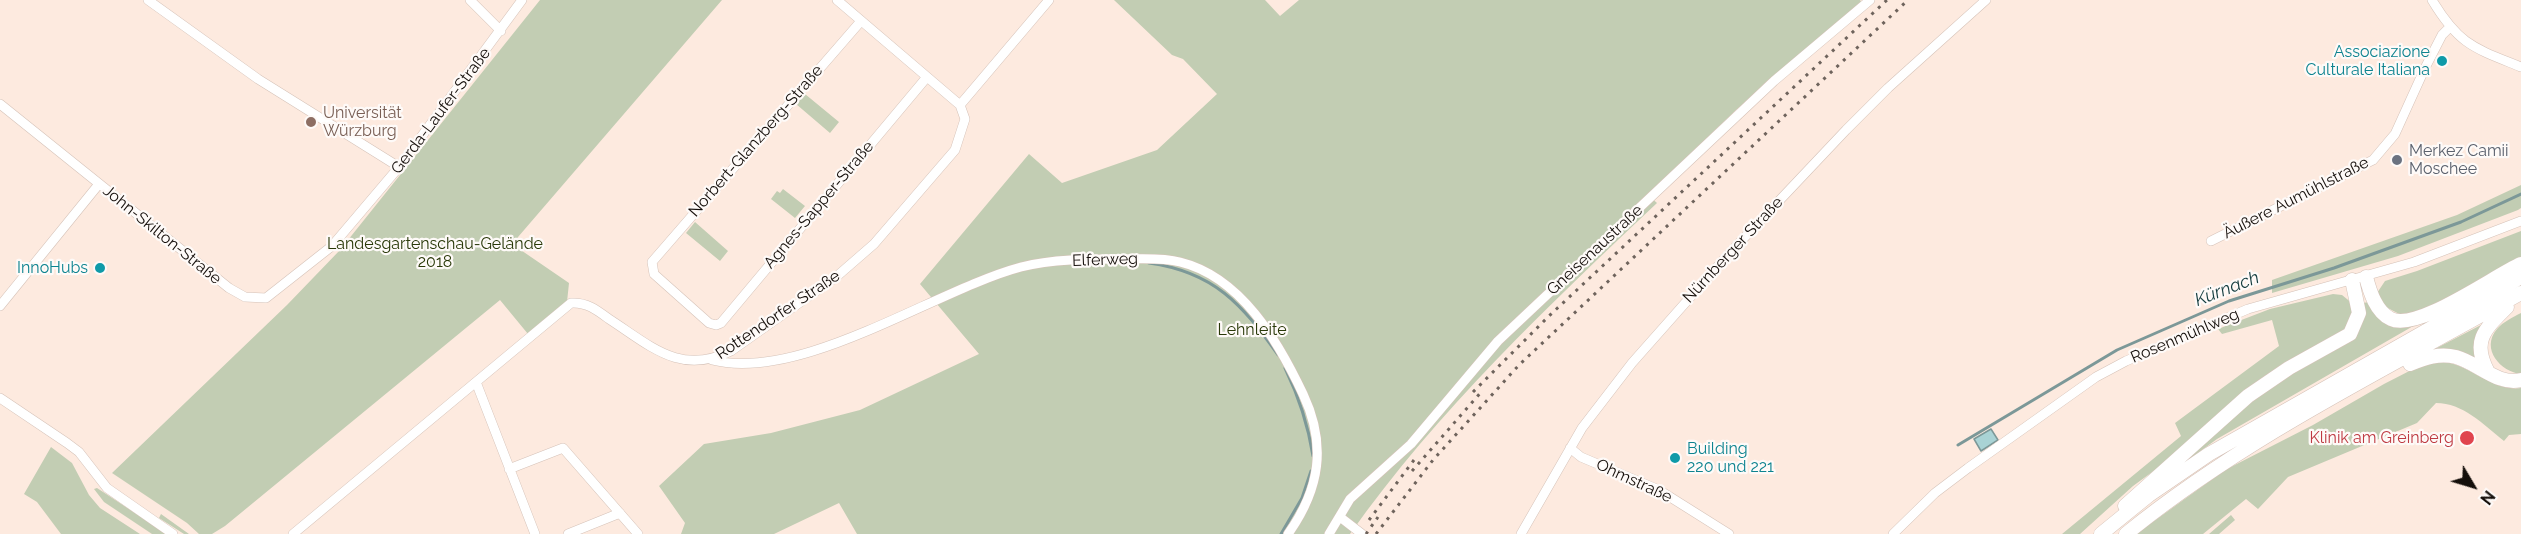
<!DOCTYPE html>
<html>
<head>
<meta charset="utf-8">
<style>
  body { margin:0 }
  #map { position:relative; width:2521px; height:534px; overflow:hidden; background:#fdeadf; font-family:Raleway,sans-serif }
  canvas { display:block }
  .north { position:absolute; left:2443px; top:456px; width:60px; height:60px; -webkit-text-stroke:4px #fefaf8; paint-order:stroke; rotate:128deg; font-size:16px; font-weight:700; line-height:24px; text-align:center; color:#140e0a }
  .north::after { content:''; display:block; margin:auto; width:21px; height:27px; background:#140e0a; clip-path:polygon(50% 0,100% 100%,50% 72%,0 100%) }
</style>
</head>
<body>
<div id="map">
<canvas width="2521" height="534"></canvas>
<div class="north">N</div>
</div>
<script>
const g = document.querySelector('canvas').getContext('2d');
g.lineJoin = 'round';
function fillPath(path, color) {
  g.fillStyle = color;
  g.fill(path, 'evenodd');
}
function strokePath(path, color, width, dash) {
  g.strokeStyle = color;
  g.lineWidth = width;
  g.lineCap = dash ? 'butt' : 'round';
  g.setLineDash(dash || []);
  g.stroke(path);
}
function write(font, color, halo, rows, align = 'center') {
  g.font = font + ' Raleway,sans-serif';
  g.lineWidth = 4.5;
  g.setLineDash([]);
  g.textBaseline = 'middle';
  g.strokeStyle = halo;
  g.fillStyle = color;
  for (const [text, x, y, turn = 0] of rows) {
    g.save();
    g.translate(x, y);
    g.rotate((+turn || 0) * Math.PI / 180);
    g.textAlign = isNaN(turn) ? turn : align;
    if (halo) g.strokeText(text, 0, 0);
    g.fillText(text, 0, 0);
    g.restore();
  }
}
const green = new Path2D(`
  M 540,0 L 722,0 L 512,244 L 569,283 L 567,302 L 528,334 L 500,300 L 225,526 L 212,534 L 199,534 L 187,523 L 112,473 L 287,305 L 340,250 Z
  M 1114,0 L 1265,0 L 1280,16 L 1299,0 L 1860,0 L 1863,4 L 1736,110 L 1648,195 L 1657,203 C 1547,307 1438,410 1350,534 L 857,534 L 839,503 L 774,534 L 681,534 L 685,523 L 659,486 L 704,444 L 771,433 L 860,410 L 979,354 L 920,284 L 1029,154 L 1062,183 L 1157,150 L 1217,94 L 1183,59 L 1172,55 Z
  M 805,94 L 839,122 L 830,133 L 796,104 Z
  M 2521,185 L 2521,208 L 2518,210 L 2398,256 L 2272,293 L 2272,280 L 2457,215 Z
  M 783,189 L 805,206 L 795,218 L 771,199 L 777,191 L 780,193 Z
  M 695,222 L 728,251 L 720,261 L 686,233 Z
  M 2521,231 L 2521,257 L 2433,307 L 2403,316 L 2384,306 L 2377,293 L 2385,281 L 2417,271 Z
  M 2333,294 L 2342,295 L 2353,304 L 2350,328 L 2133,486 L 2080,534 L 2062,534 L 2181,436 L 2175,423 L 2279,346 L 2272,320 L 2222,334 L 2218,329 L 2270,309 Z
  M 2369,302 L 2415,325 L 2217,439 L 2153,486 L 2271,384 L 2336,348 L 2363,303 Z
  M 2521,313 L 2521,374 C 2501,372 2480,349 2497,329 C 2503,322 2513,317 2521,313 Z
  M 2481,325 L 2477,334 L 2477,358 L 2431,351 Z
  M 2438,361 C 2471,363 2491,392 2521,388 L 2521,434 L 2509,435 L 2504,441 C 2483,424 2463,403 2436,403 L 2417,423 L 2288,477 L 2258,509 L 2246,499 L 2203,534 L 2136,534 L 2225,470 L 2313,425 L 2384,384 L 2423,364 Z
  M 51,447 L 72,463 L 89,495 L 100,508 L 140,534 L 61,534 L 37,502 L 24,494 Z
  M 97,488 L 167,534 L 152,534 L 104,502 L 94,489 Z
  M 161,514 L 189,534 L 184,534 L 159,518 Z
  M 2231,515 L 2235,520 L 2219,534 L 2209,534 Z`);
const water = new Path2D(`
  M 1991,429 L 1998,440 L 1981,451 L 1974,439 Z`);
const stream = new Path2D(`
  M 1149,263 C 1214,272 1242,304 1278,355
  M 1285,368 C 1299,397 1308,424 1313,456
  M 1958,445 L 2117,350 L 2229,301 L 2334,268 L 2461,222 L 2521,194
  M 1281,534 L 1302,498 L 1311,471`);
const minor = new Path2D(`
  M 148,0 L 258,79 L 399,167
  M 470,0 L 501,31
  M 2432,0 C 2459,45 2474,48 2521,67
  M 861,21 L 652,262 L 654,274 L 709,323 L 716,325 L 721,323 L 927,77
  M 0,104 L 229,288 L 245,297 L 266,298 L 332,246 L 399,167 L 522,0
  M 960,105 L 1049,0
  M 2211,241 L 2373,160 L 2395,134 L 2425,68 L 2442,35 L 2449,28
  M 0,306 L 99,184
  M 712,360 C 801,383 935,290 1021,267 C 1052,259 1089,259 1121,259 C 1139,259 1161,257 1180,262 C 1241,277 1278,341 1303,394 C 1327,445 1320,489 1288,534
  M 476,382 L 535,534
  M 0,398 L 67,443 L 79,452 L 107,488 L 173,534
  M 1570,448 L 1581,457 L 1659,490 L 1729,534
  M 509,469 L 563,448 L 638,534
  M 1340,517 L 1362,534
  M 293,534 L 571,303 C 587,302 597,310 609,319 C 651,346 680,376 731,351 L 836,277 L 874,244 L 955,150 L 965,119 L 960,105 L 837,0
  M 568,534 L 620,513
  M 1329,534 L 1350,499 L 1411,444 L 1498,341 L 1774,81 L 1870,0
  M 1521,534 L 1582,428 L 1632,363 L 1725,258 L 1846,130 L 1888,88 L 1986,0
  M 1893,534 L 1935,493 L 1968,468 L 2096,377 L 2126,361 L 2248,309 L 2414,262 L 2521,221`);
const highway = new Path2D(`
  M 2366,277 C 2370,292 2376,312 2391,319 C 2417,332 2494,276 2521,264
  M 2410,364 C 2425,358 2439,353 2456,357 C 2478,363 2498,386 2521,380
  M 2488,372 C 2471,341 2485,329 2507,307
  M 2125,506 L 2248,396 L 2289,368 L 2350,334 L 2359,313 L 2352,280
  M 2101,534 L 2149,495 L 2209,454 L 2521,277
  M 2126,534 C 2245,437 2388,368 2521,293`);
const rail = new Path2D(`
  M 1473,392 L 1549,316 L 1887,0
  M 1412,471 L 1483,390
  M 1369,520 L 1414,460
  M 1366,534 L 1378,517
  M 1376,534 L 1433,460 L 1519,365 L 1908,0`);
const markers = [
  [2442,61,6,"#0f9aa8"],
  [311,122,6,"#8d6e63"],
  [2397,160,6,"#6b7280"],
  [100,268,6,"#0f9aa8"],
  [2467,438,8,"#e0444e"],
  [1675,458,6,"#0f9aa8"]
];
const cultureNames = [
  ["Associazione",2430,52],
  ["Culturale Italiana",2430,70],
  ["InnoHubs",88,268],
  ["Building",1687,449,"left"],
  ["220 und 221",1687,467,"left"]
];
const streetNames = [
  ["Gerda-Laufer-Straße",441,111,-53],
  ["Norbert-Glanzberg-Straße",756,141,-49],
  ["Äußere Aumühlstraße",2296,198,-27],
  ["Agnes-Sapper-Straße",819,205,-50],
  ["John-Skilton-Straße",162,235,39],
  ["Gneisenaustraße",1595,250,-43],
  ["Nürnberger Straße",1733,250,-47],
  ["Elferweg",1105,260,-2],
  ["Rottendorfer Straße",778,315,-34],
  ["Rosenmühlweg",2185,336,-23],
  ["Ohmstraße",1634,481,25]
];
const educationNames = [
  ["Universität",323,113],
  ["Würzburg",323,131]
];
const worshipNames = [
  ["Merkez Camii",2409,151],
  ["Moschee",2409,169]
];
const parkNames = [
  ["Landesgartenschau-Gelände",435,244],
  ["2018",435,262],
  ["Lehnleite",1252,330]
];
const healthNames = [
  ["Klinik am Greinberg",2454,438]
];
const waterNames = [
  ["Kürnach",2227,289,-21]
];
fillPath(green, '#c2cdb3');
fillPath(water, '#a9d3d5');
strokePath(water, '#7c9898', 1.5);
strokePath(stream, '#7c9898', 3);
strokePath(minor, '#d5c2b8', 10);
strokePath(highway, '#d5c2b8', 15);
strokePath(minor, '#fff', 9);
strokePath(highway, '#fff', 14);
strokePath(rail, '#6e635c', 3, [3, 6]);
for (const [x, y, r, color] of markers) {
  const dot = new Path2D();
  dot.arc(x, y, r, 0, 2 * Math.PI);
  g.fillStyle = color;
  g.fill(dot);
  strokePath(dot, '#fefaf8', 2);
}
write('16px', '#0d838f', '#fefaf8', cultureNames, 'right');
write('16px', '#140e0a', '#fefaf8', streetNames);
write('16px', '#785e54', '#fefaf8', educationNames, 'left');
write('16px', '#5b616d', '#fefaf8', worshipNames, 'left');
write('16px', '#293908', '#fefaf8', parkNames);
write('16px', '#be3a42', '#fefaf8', healthNames, 'right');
write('italic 18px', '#153d3f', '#fefaf8', waterNames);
</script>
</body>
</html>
